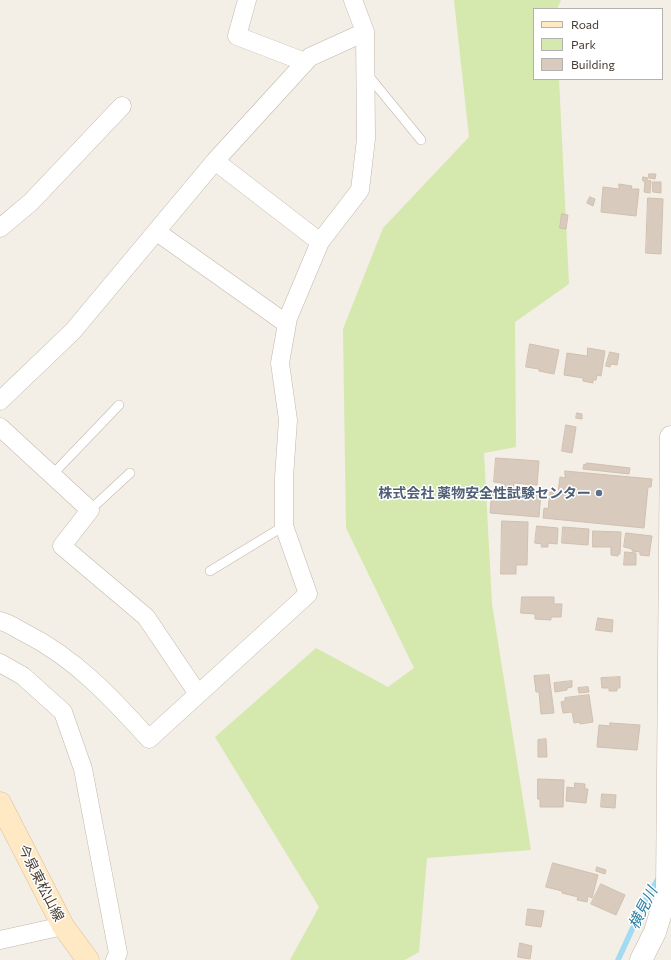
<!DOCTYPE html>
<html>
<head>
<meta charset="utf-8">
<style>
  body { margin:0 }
  #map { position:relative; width:671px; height:960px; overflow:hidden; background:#f3eee6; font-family:Commissioner,sans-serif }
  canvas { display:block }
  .legend { position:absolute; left:533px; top:8px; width:130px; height:72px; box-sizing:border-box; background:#fff; border:1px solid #b5b1ae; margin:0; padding:5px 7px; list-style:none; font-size:12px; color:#463d35 }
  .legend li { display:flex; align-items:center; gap:8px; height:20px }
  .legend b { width:20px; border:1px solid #b5b1ae }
</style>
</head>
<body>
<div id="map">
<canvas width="671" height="960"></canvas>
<ul class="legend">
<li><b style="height:5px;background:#ffe9c4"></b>Road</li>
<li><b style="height:11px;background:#d5e8ae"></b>Park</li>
<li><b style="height:11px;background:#d8cbbe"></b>Building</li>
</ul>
</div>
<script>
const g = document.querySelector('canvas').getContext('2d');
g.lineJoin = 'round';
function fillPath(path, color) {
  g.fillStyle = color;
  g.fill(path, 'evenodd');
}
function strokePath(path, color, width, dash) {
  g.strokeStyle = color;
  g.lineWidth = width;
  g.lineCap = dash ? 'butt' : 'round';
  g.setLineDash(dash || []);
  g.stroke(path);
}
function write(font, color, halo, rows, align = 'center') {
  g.font = font + ' Commissioner,"Noto Sans JP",sans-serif';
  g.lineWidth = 3;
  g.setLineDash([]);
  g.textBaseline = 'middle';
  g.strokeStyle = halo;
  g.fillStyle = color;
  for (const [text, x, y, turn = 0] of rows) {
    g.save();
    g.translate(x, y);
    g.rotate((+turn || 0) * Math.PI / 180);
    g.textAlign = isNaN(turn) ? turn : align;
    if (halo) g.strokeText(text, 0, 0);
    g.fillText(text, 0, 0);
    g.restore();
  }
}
const green = new Path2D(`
  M 454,0 L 561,0 L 557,9 L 534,9 L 534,79 L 559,79 L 569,284 L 515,322 L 516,447 L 484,453 L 492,604 L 531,850 L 427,858 L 419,952 L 405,960 L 290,960 L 319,907 L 215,737 L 316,648 L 388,687 L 414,668 L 346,528 L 343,329 L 383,228 L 469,137 Z`);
const stream = new Path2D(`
  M 618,960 L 647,897 L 660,876`);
const building = new Path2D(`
  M 649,174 L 656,174 L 655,179 L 649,178 Z
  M 643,177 L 648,178 L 647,180 L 651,181 L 650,193 L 644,192 L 645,182 L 643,181 Z
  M 653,182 L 661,182 L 661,193 L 653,192 Z
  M 619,184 L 632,186 L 631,189 L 639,189 L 636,216 L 601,212 L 603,187 L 619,189 Z
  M 590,197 L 595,199 L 593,206 L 587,203 Z
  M 648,198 L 663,199 L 661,254 L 646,253 Z
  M 562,214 L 568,215 L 566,229 L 560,228 Z
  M 530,344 L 559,350 L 554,374 L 539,371 L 539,369 L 526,367 Z
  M 588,348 L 605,351 L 601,376 L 597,375 L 596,380 L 593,380 L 593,383 L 583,381 L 583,378 L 564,375 L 567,353 L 587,356 Z
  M 610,352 L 619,354 L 617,365 L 611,364 L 610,367 L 606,366 Z
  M 577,413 L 582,414 L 582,419 L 576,418 Z
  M 566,425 L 576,427 L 572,453 L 562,451 Z
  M 496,458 L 539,461 L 537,485 L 514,483 L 513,489 L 541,492 L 539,517 L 490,513 L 492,489 L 501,490 L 502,483 L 494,482 Z
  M 587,463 L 630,468 L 629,474 L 583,469 L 584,464 L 586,465 Z
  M 565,471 L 652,479 L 651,487 L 648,487 L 644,528 L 543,518 L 544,508 L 548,509 L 550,492 L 558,493 L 560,477 L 565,478 Z
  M 502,521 L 528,522 L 527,565 L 516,565 L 516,574 L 501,574 Z
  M 537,526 L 558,528 L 557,544 L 548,543 L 548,547 L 541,547 L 542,544 L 535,543 Z
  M 563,527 L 589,529 L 588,545 L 562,543 Z
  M 593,531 L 621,532 L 620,554 L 618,554 L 618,556 L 611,555 L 611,547 L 593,547 Z
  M 626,533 L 652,536 L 649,556 L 640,555 L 640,552 L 632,551 L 632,549 L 624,547 Z
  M 625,552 L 636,553 L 636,565 L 624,565 Z
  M 522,597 L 554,597 L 554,604 L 562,604 L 561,617 L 551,617 L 551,620 L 535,619 L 535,614 L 521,613 Z
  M 598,618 L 613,620 L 612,632 L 596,630 Z
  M 549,675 L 554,713 L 541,714 L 539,692 L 536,692 L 534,676 Z
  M 620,677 L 620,688 L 617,688 L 617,691 L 609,691 L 609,688 L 602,688 L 601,678 Z
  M 572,681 L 572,687 L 567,688 L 567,690 L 555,692 L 554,683 Z
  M 588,687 L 589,692 L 579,693 L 578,688 Z
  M 589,695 L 593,722 L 580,724 L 580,722 L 574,723 L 572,712 L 563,713 L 561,702 L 565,701 L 565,698 Z
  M 610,723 L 640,725 L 637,750 L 597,747 L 599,725 L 610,726 Z
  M 546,739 L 547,757 L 538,757 L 538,740 Z
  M 538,779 L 564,780 L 563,807 L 540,807 L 540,799 L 538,799 Z
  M 575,783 L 585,784 L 585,789 L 588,789 L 586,803 L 566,801 L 567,787 L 574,788 Z
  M 602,794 L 616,795 L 615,808 L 601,807 Z
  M 553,863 L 598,875 L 592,898 L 588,896 L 587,902 L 577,900 L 578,897 L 562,893 L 562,891 L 546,887 Z
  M 597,867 L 606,870 L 605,874 L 596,871 Z
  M 601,884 L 625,895 L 616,915 L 591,904 Z
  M 528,909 L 544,911 L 541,927 L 526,925 Z
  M 520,943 L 532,946 L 530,959 L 518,957 Z`);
const service = new Path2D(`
  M 367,74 L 421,140
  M 52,475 L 119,405
  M 90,510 L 130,473
  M 210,571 L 284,526`);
const minor = new Path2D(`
  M 247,0 L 237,36 L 305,62
  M 215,161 L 320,242
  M 0,228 L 31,202 L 122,106
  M 157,232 L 287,324
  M 0,401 L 73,331 L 215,161 L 310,57 L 365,32
  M 0,427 L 90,510 L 62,546 L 146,617 L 198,694
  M 0,621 C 9,623 17,629 25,633 C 75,658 112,698 149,739 L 308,594 L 284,526 L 284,477 L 288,420 L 280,363 L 288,318 L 320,242 L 360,190 L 366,139 L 365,32 L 353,0
  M 0,663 L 23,676 L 63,712 L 83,769 L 118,953 L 115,960
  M 0,940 L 63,926`);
const tertiary = new Path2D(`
  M 641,960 L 655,932 L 667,892 L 671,437`);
const secondary = new Path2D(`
  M 0,803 L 63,926 L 88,960`);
const markers = [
  [599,493,4,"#5c6f8a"]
];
const serviceNames = [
  ["株式会社 薬物安全性試験センター",591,493]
];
const streetNames = [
  ["今泉東松山線",41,883,63]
];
const waterNames = [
  ["横見川",643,908,-63]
];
fillPath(green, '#d5e8ae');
strokePath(stream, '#a1daf1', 5.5);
fillPath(building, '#d8cbbe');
strokePath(building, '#d0bfae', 1);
strokePath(service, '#c2b7ab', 10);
strokePath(minor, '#c2b7ab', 19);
strokePath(tertiary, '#c2b7ab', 23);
strokePath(secondary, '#d7be97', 23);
strokePath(service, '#fff', 9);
strokePath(minor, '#fff', 18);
strokePath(tertiary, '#fff', 22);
strokePath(secondary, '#ffe9c4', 22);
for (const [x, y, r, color] of markers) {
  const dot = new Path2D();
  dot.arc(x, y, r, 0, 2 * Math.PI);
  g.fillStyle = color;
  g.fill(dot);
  strokePath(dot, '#fff', 1.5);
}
write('bold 14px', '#4e5e75', '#fff', serviceNames, 'right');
write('14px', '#463d35', '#fff', streetNames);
write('italic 15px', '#297fa4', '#fff', waterNames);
</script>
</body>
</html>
